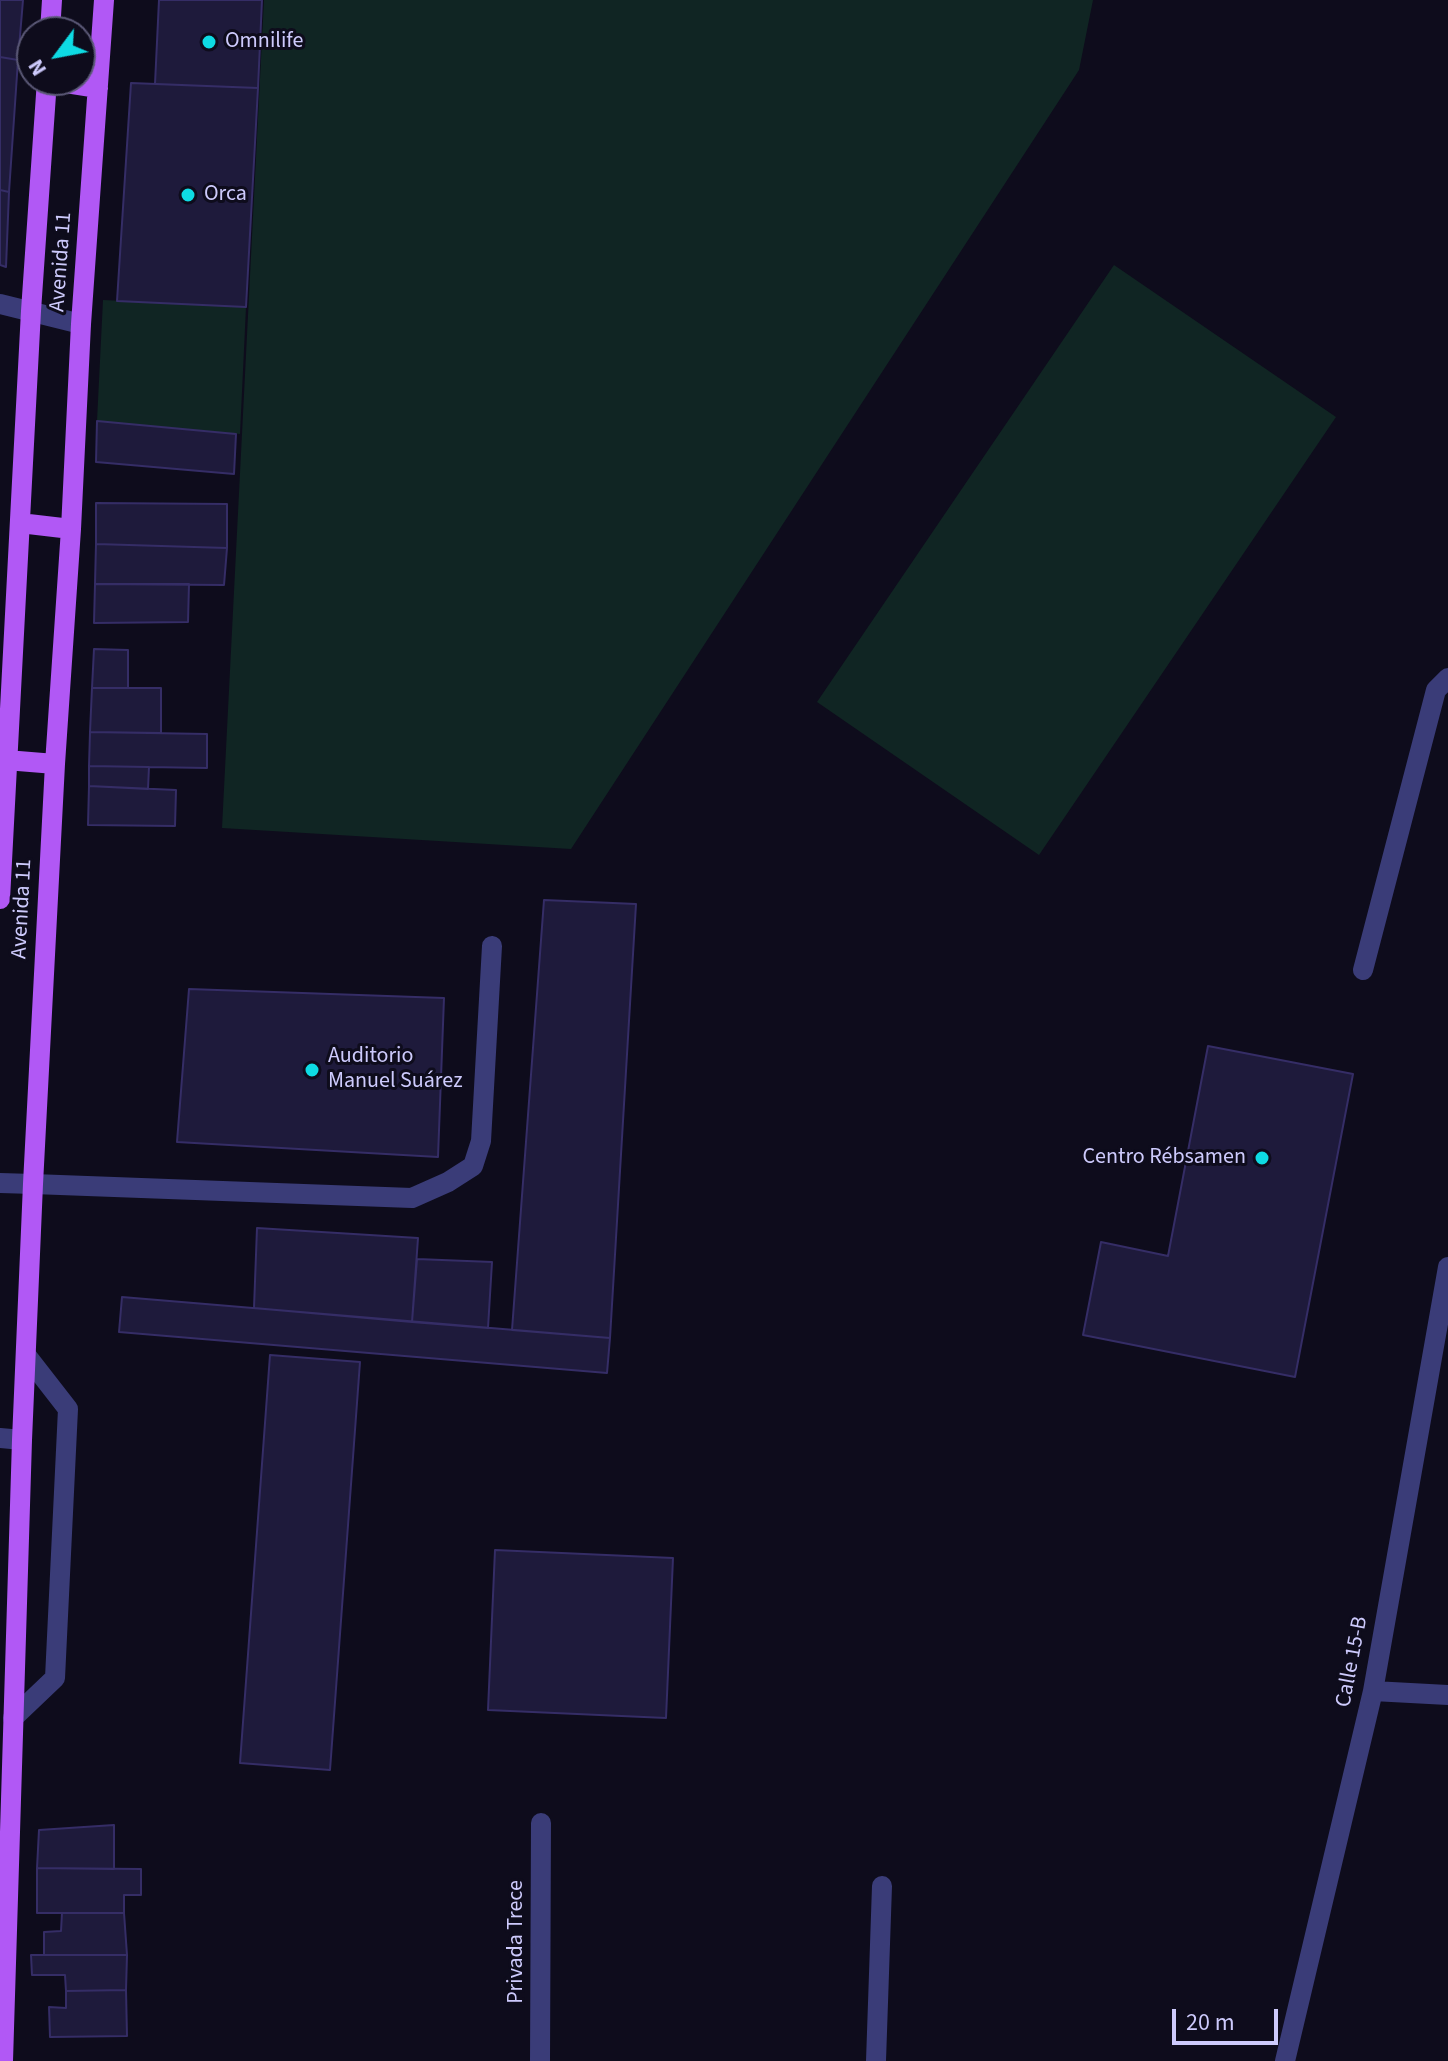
<!DOCTYPE html>
<html>
<head>
<meta charset="utf-8">
<style>
  body { margin:0 }
  #map { position:relative; width:1448px; height:2061px; overflow:hidden; background:#0e0c1c; font-family:"Source Sans 3",sans-serif }
  canvas { display:block }
  .north { position:absolute; left:16px; top:16px; width:80px; height:80px; box-sizing:border-box; background:#0e0c1c; border:2px solid #5a5876; border-radius:50%; rotate:238deg; font-size:22px; font-weight:700; line-height:32px; text-align:center; color:#cdcafc }
  .north::after { content:''; display:block; margin:auto; width:28px; height:36px; background:#0edbe4; clip-path:polygon(50% 0,100% 100%,50% 72%,0 100%) }
  .scale { position:absolute; left:1172px; top:2009px; width:106px; height:36px; box-sizing:border-box; border:4px solid #cdcafc; border-top:0; padding-left:10px; font-size:24px; line-height:28px; white-space:nowrap; color:#cdcafc; -webkit-text-stroke:6px #0e0c1c; paint-order:stroke }
</style>
</head>
<body>
<div id="map">
<canvas width="1448" height="2061"></canvas>
<div class="north">N</div>
<div class="scale">20 m</div>
</div>
<script>
const g = document.querySelector('canvas').getContext('2d');
g.lineJoin = 'round';
function fillPath(path, color) {
  g.fillStyle = color;
  g.fill(path, 'evenodd');
}
function strokePath(path, color, width, dash) {
  g.strokeStyle = color;
  g.lineWidth = width;
  g.lineCap = dash ? 'butt' : 'round';
  g.setLineDash(dash || []);
  g.stroke(path);
}
function write(font, color, halo, rows, align = 'center') {
  g.font = font + ' "Source Sans 3",sans-serif';
  g.lineWidth = 6;
  g.setLineDash([]);
  g.textBaseline = 'middle';
  g.strokeStyle = halo;
  g.fillStyle = color;
  for (const [text, x, y, turn = 0] of rows) {
    g.save();
    g.translate(x, y);
    g.rotate((+turn || 0) * Math.PI / 180);
    g.textAlign = isNaN(turn) ? turn : align;
    if (halo) g.strokeText(text, 0, 0);
    g.fillText(text, 0, 0);
    g.restore();
  }
}
const green = new Path2D(`
  M 264,0 L 1093,0 L 1079,70 L 571,849 L 222,828 Z
  M 1114,265 L 1336,417 L 1039,855 L 817,702 Z
  M 103,300 L 246,307 L 240,434 L 97,421 Z`);
const building = new Path2D(`
  M 0,0 L 23,0 L 18,60 L 0,57 Z
  M 159,0 L 262,0 L 258,88 L 155,84 Z
  M 0,57 L 18,60 L 9,192 L 0,190 Z
  M 131,83 L 258,88 L 246,307 L 117,301 Z
  M 0,190 L 9,192 L 6,267 L 0,265 Z
  M 97,421 L 236,434 L 234,474 L 96,462 Z
  M 96,503 L 227,504 L 227,548 L 96,544 Z
  M 96,544 L 227,548 L 224,585 L 95,584 Z
  M 95,584 L 189,584 L 188,622 L 94,623 Z
  M 94,649 L 128,650 L 128,688 L 92,688 Z
  M 92,688 L 161,688 L 161,733 L 90,732 Z
  M 90,732 L 207,734 L 207,768 L 89,766 Z
  M 89,766 L 149,767 L 148,789 L 89,786 Z
  M 89,786 L 176,790 L 175,826 L 88,825 Z
  M 544,900 L 636,904 L 610,1338 L 512,1330 Z
  M 189,989 L 444,998 L 438,1157 L 177,1142 Z
  M 1208,1046 L 1353,1074 L 1295,1377 L 1083,1335 L 1101,1242 L 1168,1256 Z
  M 257,1228 L 418,1238 L 412,1322 L 254,1308 Z
  M 417,1259 L 492,1262 L 488,1328 L 412,1322 Z
  M 122,1297 L 610,1338 L 607,1373 L 119,1332 Z
  M 270,1355 L 360,1362 L 330,1770 L 240,1763 Z
  M 495,1550 L 673,1558 L 666,1718 L 488,1710 Z
  M 114,1825 L 114,1869 L 37,1868 L 39,1830 Z
  M 37,1868 L 141,1869 L 141,1895 L 124,1895 L 124,1913 L 37,1913 Z
  M 62,1913 L 124,1913 L 127,1955 L 44,1955 L 44,1932 L 61,1931 Z
  M 31,1955 L 127,1955 L 126,1990 L 66,1991 L 65,1975 L 32,1975 Z
  M 126,1990 L 127,2036 L 50,2037 L 49,2007 L 66,2008 L 66,1991 Z`);
const lane = new Path2D(`
  M 1363,970 L 1436,690 L 1448,678
  M 33,1184 L 412,1198 L 448,1182 L 473,1166 L 481,1141 L 492,946
  M 13,1718 L 55,1678 L 68,1409 L 26,1355`);
const street = new Path2D(`
  M 0,304 L 81,324
  M 0,1183 L 33,1184
  M 0,1438 L 22,1440
  M 1373,1691 L 1448,1695
  M 540,2061 L 541,1823
  M 876,2061 L 882,1886
  M 1285,2061 L 1373,1691 L 1448,1267`);
const primary = new Path2D(`
  M 50,32 L 52,0
  M 47,80 L 98,88
  M 20,523 L 71,529
  M 6,760 L 55,764
  M 0,899 L 31,311 L 47,80
  M 3,2061 L 22,1440 L 33,1184 L 55,764 L 71,529 L 81,324 L 104,0`);
const markers = [
  [209,42,8,"#0edbe4"],
  [188,195,8,"#0edbe4"],
  [312,1070,8,"#0edbe4"],
  [1262,1158,8,"#0edbe4"]
];
const poiNames = [
  ["Omnilife",225,42],
  ["Orca",204,195],
  ["Auditorio",328,1057],
  ["Manuel Suárez",328,1082],
  ["Centro Rébsamen",1246,1158,"right"]
];
const streetNames = [
  ["Avenida 11",62,262,-86],
  ["Avenida 11",23,909,-87],
  ["Calle 15-B",1353,1662,-79],
  ["Privada Trece",517,1942,-90]
];
fillPath(green, '#102523');
fillPath(building, '#1e1a3b');
strokePath(building, '#352d66', 2);
strokePath(lane, '#3a3c78', 20);
strokePath(street, '#3a3c78', 20);
strokePath(primary, '#b158f5', 20);
for (const [x, y, r, color] of markers) {
  const dot = new Path2D();
  dot.arc(x, y, r, 0, 2 * Math.PI);
  g.fillStyle = color;
  g.fill(dot);
  strokePath(dot, '#0e0c1c', 3);
}
write('22px', '#cdcafc', '#0e0c1c', poiNames, 'left');
write('22px', '#cdcafc', '#0e0c1c', streetNames);
</script>
</body>
</html>
